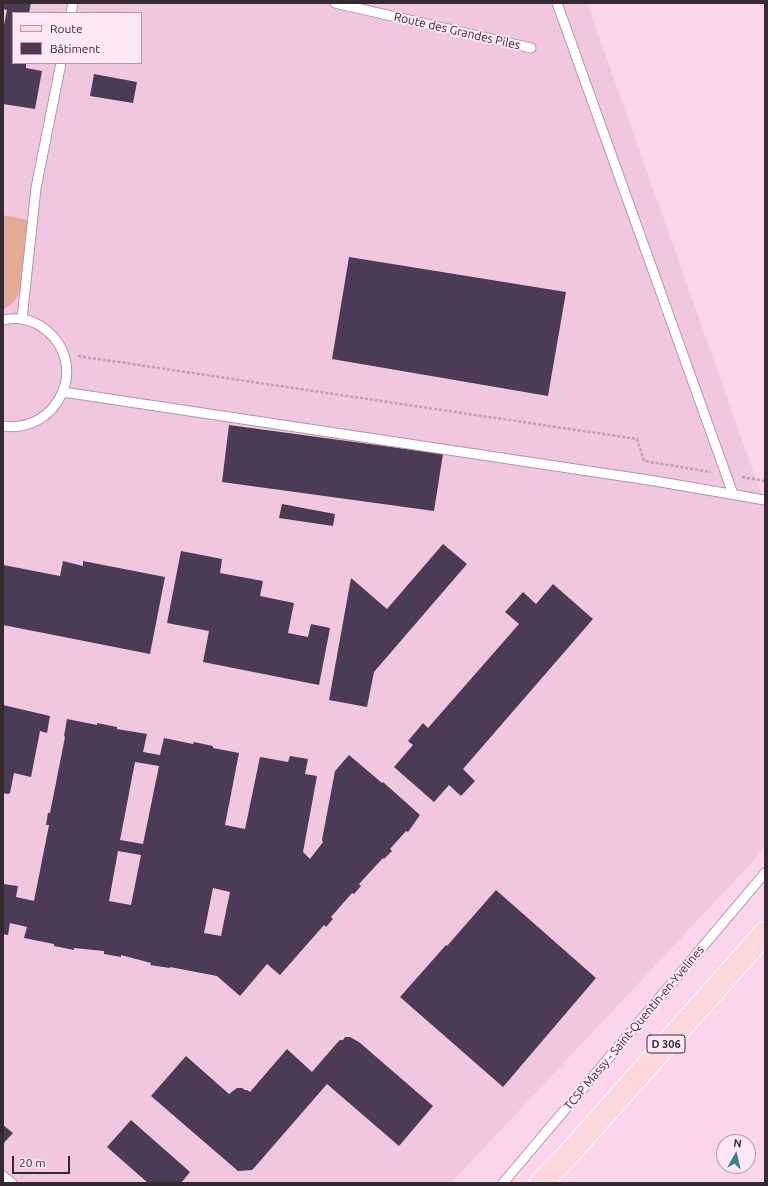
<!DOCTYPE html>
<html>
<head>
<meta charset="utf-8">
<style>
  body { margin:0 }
  #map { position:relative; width:768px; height:1186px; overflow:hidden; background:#fad5eb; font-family:Ubuntu,sans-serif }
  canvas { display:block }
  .frame { position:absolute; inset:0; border:4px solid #372931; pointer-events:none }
  .legend { position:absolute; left:12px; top:12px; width:130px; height:52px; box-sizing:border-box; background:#fee7f4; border:1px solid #ae9ba6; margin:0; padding:5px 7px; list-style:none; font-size:12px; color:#372931 }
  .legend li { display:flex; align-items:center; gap:8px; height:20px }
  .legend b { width:20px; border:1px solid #ae9ba6 }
  .north { position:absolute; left:716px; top:1134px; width:40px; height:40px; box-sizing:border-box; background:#fee7f4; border:1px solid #ae9ba6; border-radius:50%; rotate:8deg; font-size:11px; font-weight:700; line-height:16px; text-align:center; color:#372931 }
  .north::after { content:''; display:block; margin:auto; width:14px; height:18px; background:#398286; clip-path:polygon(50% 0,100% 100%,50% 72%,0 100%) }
  .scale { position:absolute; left:12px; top:1156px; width:58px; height:18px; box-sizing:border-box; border:2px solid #372931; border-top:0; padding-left:5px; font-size:12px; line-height:14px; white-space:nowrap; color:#372931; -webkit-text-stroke:3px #fee7f4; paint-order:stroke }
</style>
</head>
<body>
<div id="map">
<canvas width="768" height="1186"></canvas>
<div class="frame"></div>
<ul class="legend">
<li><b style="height:5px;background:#fed7dc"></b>Route</li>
<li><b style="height:11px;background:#4c3b55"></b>Bâtiment</li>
</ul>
<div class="north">N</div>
<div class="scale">20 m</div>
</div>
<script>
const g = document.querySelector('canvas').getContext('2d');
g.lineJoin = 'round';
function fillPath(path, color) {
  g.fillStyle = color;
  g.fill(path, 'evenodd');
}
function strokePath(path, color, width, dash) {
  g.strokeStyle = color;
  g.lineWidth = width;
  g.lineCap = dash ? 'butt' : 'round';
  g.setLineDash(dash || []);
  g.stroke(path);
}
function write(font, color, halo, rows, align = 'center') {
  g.font = font + ' Ubuntu,sans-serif';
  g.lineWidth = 4;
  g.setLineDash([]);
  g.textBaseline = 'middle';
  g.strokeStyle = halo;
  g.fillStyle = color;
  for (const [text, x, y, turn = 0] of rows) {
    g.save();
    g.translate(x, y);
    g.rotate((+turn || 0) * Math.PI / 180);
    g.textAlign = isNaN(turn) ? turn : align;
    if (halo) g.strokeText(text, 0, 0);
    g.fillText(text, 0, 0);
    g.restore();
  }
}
const built = new Path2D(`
  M 3,3 L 587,3 L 763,499 L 765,507 L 765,845 L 754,860 L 451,1183 L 3,1183 ZM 13,13 L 141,13 L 141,63 L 13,63 Z`);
const green = new Path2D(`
  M 3,215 L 27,220 L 29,222 L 31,227 L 20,291 C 17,299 11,306 3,309 Z`);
const building = new Path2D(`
  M 3,3 L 31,3 L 29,13 L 13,13 L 13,63 L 26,63 L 26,68 L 42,71 L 35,109 L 3,104 L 3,30 L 7,10 L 3,9 Z
  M 94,74 L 137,82 L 133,103 L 90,96 Z
  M 349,257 L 566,292 L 548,396 L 332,359 Z
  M 229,425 L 443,454 L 434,511 L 222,482 Z
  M 282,504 L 335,514 L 333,526 L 279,518 Z
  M 443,544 L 467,564 L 374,672 L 367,707 L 329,700 L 351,578 L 387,609 Z
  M 181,551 L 222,559 L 220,573 L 263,581 L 260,596 L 294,603 L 288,633 L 308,637 L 311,624 L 330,628 L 319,685 L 203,662 L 209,631 L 167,623 Z
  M 63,561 L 83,566 L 83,561 L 165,577 L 150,654 L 3,625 L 3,565 L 60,576 Z
  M 553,584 L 593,619 L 463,769 L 475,781 L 461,796 L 449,785 L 434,802 L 394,767 L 413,745 L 408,741 L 423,723 L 428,728 L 519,624 L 505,612 L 523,592 L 536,604 Z
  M 3,705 L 50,716 L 47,733 L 40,731 L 31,777 L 14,773 L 10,793 L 8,794 L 3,793 Z
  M 67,719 L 97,725 L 97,723 L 117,727 L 117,729 L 147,734 L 143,752 L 160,755 L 164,738 L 193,744 L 194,742 L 213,746 L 213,748 L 239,753 L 225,825 L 245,829 L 260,757 L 288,762 L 290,756 L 308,759 L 305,774 L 317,776 L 303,852 L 310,859 L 323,842 L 322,840 L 335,771 L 349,755 L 382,783 L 383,782 L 420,815 L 408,832 L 406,831 L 390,849 L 392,851 L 384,859 L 383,858 L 359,884 L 361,886 L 354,894 L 352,893 L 331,917 L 333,919 L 326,927 L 324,925 L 280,975 L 267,964 L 240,996 L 217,976 L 170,967 L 170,968 L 150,965 L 151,963 L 121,955 L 121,957 L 104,954 L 104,951 L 74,948 L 74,950 L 54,946 L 54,944 L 24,938 L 27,927 L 10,923 L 8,935 L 3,934 L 3,884 L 18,886 L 16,897 L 34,901 L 49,825 L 46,825 L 48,813 L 50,813 L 65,737 L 64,736 ZM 135,762 L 159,766 L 143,844 L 120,840 ZM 118,851 L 141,855 L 131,905 L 109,901 ZM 213,888 L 230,892 L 221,936 L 204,933 Z
  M 496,890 L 596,978 L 503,1087 L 400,997 L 446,945 L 447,946 Z
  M 345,1037 L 350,1037 L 359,1042 L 433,1106 L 399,1146 L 327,1084 L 254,1168 L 252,1170 L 238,1171 L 151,1096 L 186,1056 L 229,1094 L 237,1088 L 242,1088 L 245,1090 L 247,1090 L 250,1092 L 287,1049 L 312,1072 L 337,1043 L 340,1040 L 343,1040 Z
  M 131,1120 L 190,1172 L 181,1183 L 148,1183 L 107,1147 Z
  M 3,1125 L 13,1133 L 3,1144 Z`);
const path = new Path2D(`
  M 78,356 L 637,439 L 644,461 L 711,472
  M 742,477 L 765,481`);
const lane = new Path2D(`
  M 335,3 L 531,48
  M 557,3 L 733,494
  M 71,13 L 73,3
  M 22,319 L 36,188 L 61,63
  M 3,320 C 9,319 16,318 21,319 C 30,320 40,325 46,330 C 90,365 58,434 3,426
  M 63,392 L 655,481 L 765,500
  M 3,1176 L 12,1183
  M 503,1183 L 765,873`);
const primary = new Path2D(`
  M 541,1183 L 567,1156 L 765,933`);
const shields = [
  [666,1044,38]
];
const shieldNames = [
  ["D 306",666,1044]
];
const streetNames = [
  ["Route des Grandes Piles",457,31,13],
  ["TCSP Massy - Saint-Quentin-en-Yvelines",634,1028,-50]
];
fillPath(built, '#f1c6df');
fillPath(green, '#e3aa97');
fillPath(building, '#4c3b55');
strokePath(lane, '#b593a7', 11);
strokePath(primary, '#fff', 24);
strokePath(path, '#bda0b1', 2.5, [3, 2]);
strokePath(lane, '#fff', 9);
strokePath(primary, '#fed7dc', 22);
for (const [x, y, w] of shields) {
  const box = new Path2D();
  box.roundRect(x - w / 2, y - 9, w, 18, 3);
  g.fillStyle = '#fee7f4';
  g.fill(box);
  strokePath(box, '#372931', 1);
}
write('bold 11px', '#372931', null, shieldNames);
write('12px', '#372931', '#fee7f4', streetNames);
</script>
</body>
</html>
